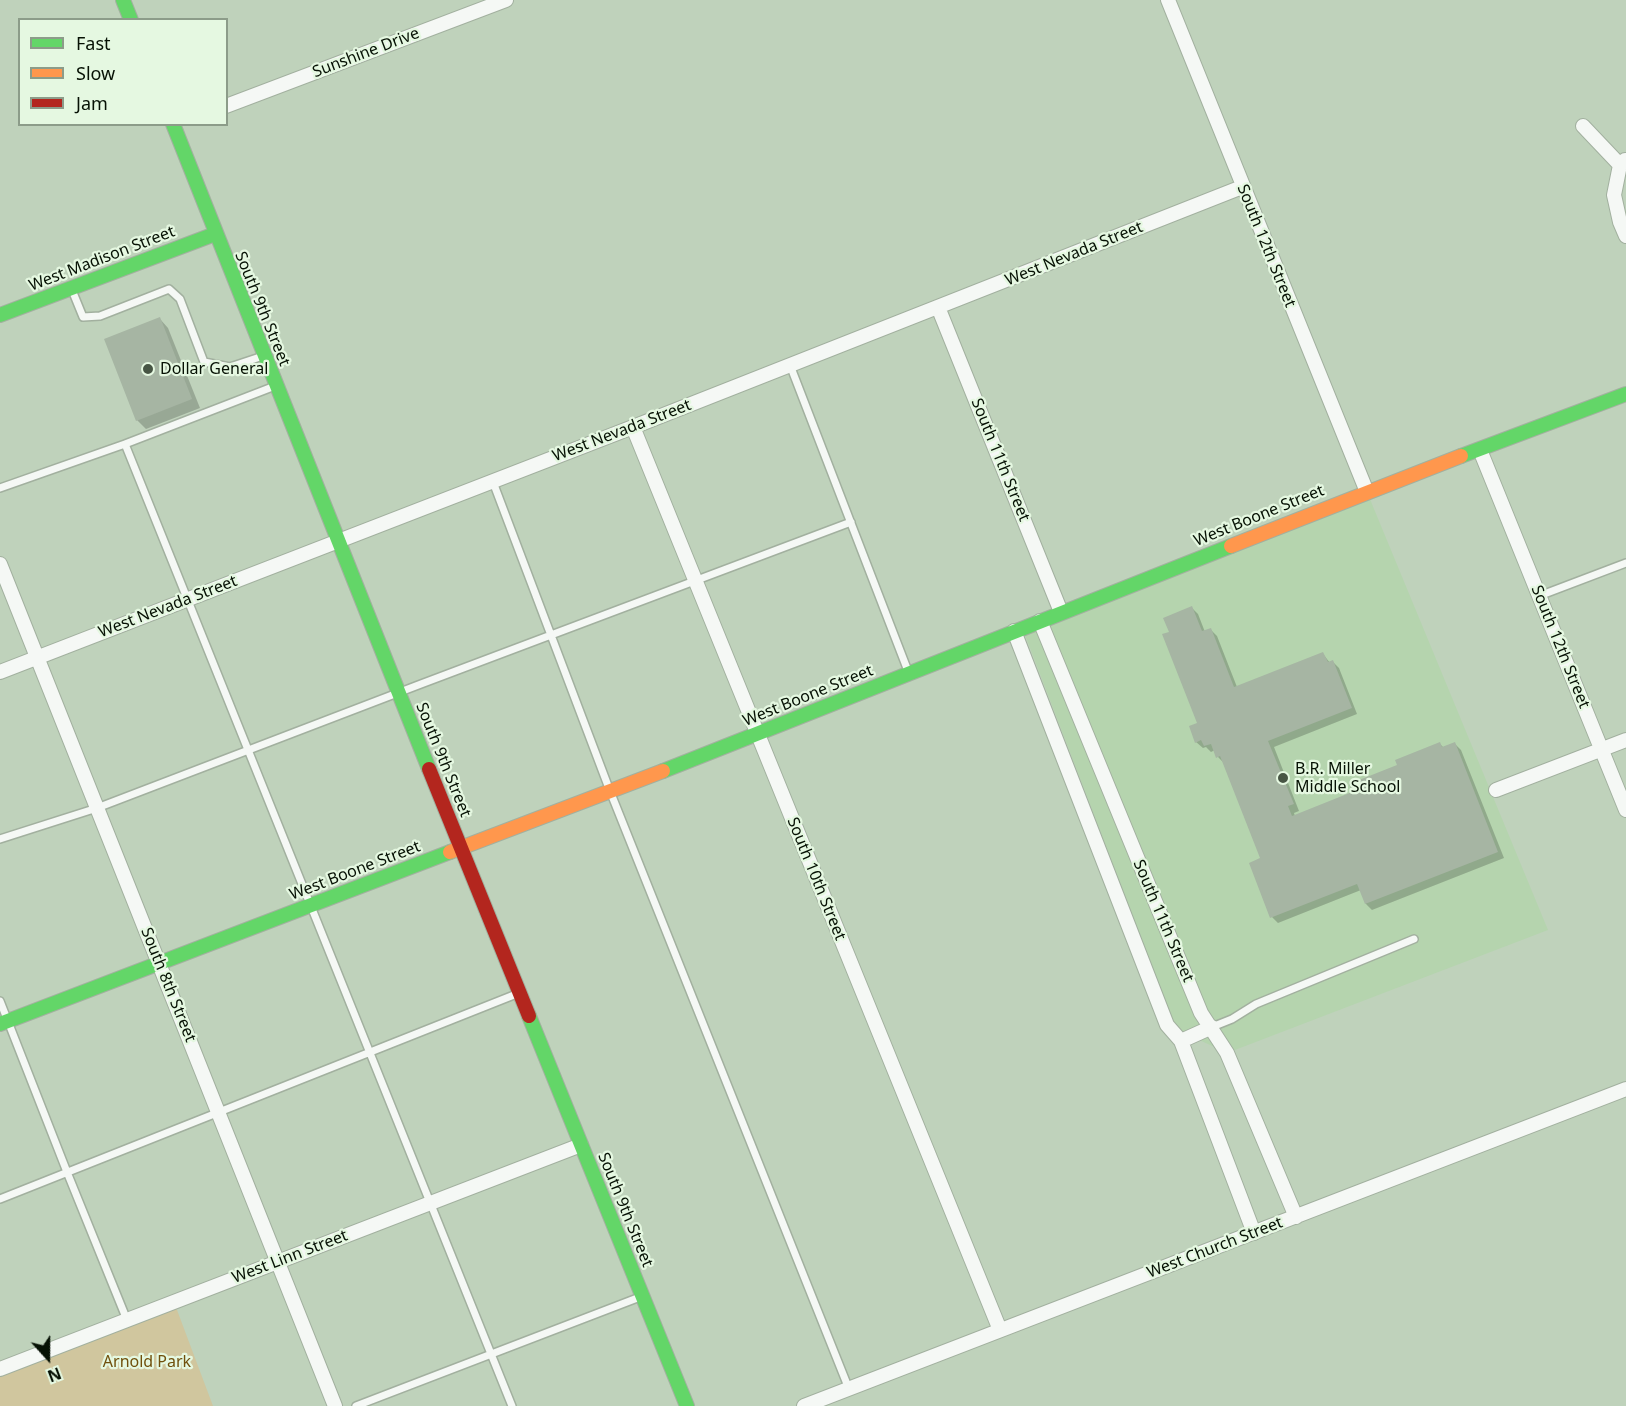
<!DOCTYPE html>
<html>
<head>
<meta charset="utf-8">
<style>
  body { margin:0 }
  #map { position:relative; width:1626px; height:1406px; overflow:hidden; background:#bfd2bb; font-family:"Noto Sans",sans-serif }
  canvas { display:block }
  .legend { position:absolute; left:18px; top:18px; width:210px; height:108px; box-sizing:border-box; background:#e5f8e1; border:2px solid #8c9c89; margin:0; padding:8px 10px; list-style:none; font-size:18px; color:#061104 }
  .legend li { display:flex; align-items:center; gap:12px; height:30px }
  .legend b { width:30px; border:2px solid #8c9c89 }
  .north { position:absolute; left:18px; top:1328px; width:60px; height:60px; -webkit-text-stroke:4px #e5f8e1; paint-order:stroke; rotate:159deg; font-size:16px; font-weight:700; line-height:24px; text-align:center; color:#061104 }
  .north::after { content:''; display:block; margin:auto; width:21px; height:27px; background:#061104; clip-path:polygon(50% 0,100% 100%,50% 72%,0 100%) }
</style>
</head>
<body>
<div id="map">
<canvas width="1626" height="1406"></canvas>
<ul class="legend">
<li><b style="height:8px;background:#63d668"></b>Fast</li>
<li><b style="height:8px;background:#ff974d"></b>Slow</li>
<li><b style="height:8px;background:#b3261e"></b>Jam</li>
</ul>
<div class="north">N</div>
</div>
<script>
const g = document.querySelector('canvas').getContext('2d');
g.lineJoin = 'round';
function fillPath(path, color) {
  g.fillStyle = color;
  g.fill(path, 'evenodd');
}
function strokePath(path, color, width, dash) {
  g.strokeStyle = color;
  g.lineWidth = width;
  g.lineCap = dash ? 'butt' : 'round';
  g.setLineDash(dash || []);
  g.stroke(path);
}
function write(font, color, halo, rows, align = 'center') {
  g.font = font + ' "Noto Sans",sans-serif';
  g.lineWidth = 4.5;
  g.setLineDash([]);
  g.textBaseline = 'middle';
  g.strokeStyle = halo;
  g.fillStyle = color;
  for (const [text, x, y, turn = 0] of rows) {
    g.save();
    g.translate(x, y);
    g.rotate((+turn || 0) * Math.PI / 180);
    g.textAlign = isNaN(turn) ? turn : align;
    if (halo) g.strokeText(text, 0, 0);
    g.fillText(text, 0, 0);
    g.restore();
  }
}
const built = new Path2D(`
  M 1367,492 L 1548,930 L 1227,1053 L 1176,1029 L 1022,627 Z`);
const green = new Path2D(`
  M 174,1302 L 213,1406 L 0,1406 L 0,1369 Z`);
const shadow = new Path2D(`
  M 160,319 L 168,328 L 200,408 L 146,429 L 137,420 Z
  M 1192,608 L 1198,614 L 1205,632 L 1211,630 L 1217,636 L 1237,687 L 1323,654 L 1330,663 L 1333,662 L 1339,668 L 1357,714 L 1274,747 L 1299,811 L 1294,813 L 1295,816 L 1354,793 L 1440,744 L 1444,748 L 1455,744 L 1461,750 L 1504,858 L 1372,910 L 1366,904 L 1361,890 L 1278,923 L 1272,917 L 1262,859 L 1225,764 L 1218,757 L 1215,750 L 1211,752 L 1206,747 L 1203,748 L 1196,742 L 1199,724 L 1170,632 Z`);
const building = new Path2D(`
  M 160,317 L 192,399 L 136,421 L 104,339 Z
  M 1192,606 L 1202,631 L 1211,628 L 1234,687 L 1323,652 L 1328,662 L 1333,660 L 1352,708 L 1268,741 L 1294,804 L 1288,806 L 1292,816 L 1352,792 L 1349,784 L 1397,765 L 1395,760 L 1440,742 L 1442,747 L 1455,742 L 1498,852 L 1365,904 L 1357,884 L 1270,918 L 1249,863 L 1260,858 L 1220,756 L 1216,758 L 1211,744 L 1204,746 L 1201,740 L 1195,743 L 1189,726 L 1197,723 L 1162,634 L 1169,632 L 1163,618 Z`);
const lane = new Path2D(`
  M 72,290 L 83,317 L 100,316 L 169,289 L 180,299 L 204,362 L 230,367 L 263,356
  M 790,365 L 908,671
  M 125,444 L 512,1406
  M 493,482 L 610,791 L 849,1389
  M 0,488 L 125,444 L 275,386
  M 1539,596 L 1626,563
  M 0,839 L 97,808 L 421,684 L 851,522
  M 0,1001 L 67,1172 L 127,1320
  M 1212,1027 L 1232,1019 L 1256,1004 L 1414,939
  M 0,1199 L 519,993
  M 356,1406 L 640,1297`);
const street = new Path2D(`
  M 1168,0 L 1367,492
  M 226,106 L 506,0
  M 1583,126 L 1620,165 L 1625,160
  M 1620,165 L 1614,195 L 1620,222 L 1626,236
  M 938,307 L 1061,612
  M 633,427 L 1000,1330
  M 1480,450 L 1626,810
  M 0,564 L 335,1406
  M 1040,621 L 1201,1013 L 1227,1053 L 1296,1217
  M 1014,631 L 1167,1025 L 1181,1041 L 1254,1233
  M 0,672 L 633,427 L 1242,187
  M 1496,790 L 1626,740
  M 1181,1041 L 1212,1027
  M 0,1369 L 581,1145
  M 804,1406 L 1626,1089`);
const fast = new Path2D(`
  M 123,0 L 131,20
  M 173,124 L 429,769
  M 0,315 L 215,234
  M 1461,456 L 1626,394
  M 663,771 L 1231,546
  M 529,1016 L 687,1406
  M 0,1024 L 450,852`);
const slow = new Path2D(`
  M 1231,546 L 1461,456
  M 450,852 L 663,771`);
const jam = new Path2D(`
  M 429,769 L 529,1016`);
const markers = [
  [148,369,6,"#475544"],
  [1283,778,6,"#475544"]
];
const streetNames = [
  ["Sunshine Drive",366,53,-21],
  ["South 12th Street",1266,246,68],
  ["West Nevada Street",1074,254,-22],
  ["West Madison Street",102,259,-21],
  ["South 9th Street",262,309,68],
  ["West Nevada Street",622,431,-21],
  ["South 11th Street",1000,460,68],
  ["West Boone Street",1259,516,-22],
  ["West Nevada Street",168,607,-21],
  ["South 12th Street",1560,647,68],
  ["West Boone Street",808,696,-22],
  ["South 9th Street",443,760,68],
  ["West Boone Street",355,871,-21],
  ["South 10th Street",816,879,68],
  ["South 11th Street",1163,921,67],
  ["South 8th Street",168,985,68],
  ["South 9th Street",625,1210,68],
  ["West Church Street",1215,1248,-21],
  ["West Linn Street",290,1257,-21]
];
const poiNames = [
  ["Dollar General",160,369],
  ["B.R. Miller",1295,769],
  ["Middle School",1295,787]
];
const parkNames = [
  ["Arnold Park",147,1362]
];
fillPath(built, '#b5d4ae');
fillPath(green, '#d0c69e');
fillPath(shadow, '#0003');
fillPath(building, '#a6b5a3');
strokePath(lane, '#a2b09f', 10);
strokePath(street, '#a2b09f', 16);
strokePath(fast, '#a2b09f', 16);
strokePath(slow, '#a2b09f', 16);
strokePath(jam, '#a2b09f', 16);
strokePath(lane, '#f5f8f5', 7);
strokePath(street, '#f5f8f5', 14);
strokePath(fast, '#63d668', 14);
strokePath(slow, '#ff974d', 14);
strokePath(jam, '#b3261e', 14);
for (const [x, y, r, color] of markers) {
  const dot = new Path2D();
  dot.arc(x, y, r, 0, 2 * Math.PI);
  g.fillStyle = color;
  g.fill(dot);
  strokePath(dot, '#e5f8e1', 2);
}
write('16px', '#061104', '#e5f8e1', streetNames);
write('16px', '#061104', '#e5f8e1', poiNames, 'left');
write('16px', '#70500c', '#e5f8e1', parkNames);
</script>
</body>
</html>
